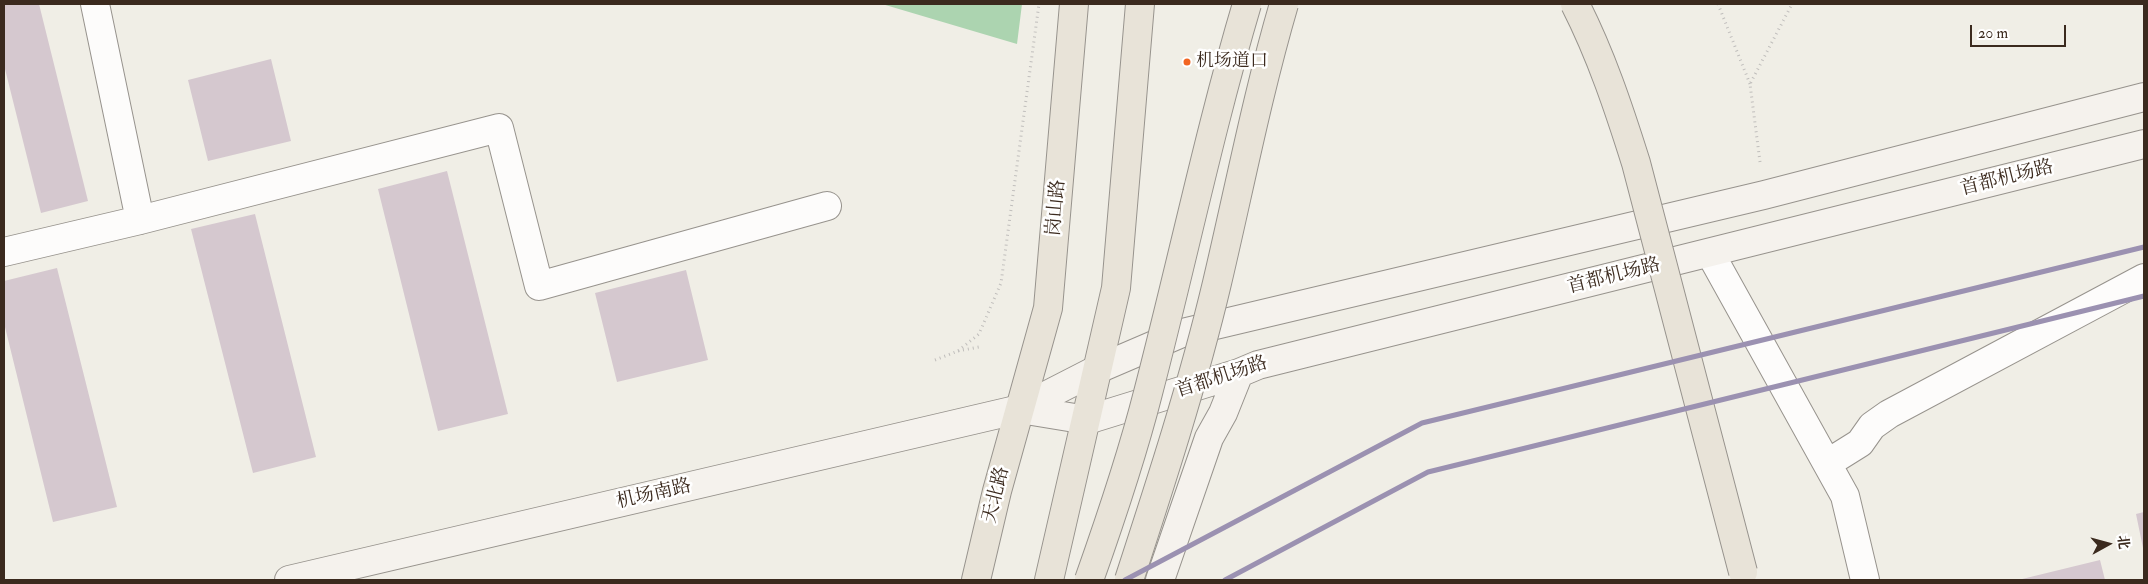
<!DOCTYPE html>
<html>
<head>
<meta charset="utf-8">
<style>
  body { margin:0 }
  #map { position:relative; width:2148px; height:584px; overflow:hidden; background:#f0eee6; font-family:"IM FELL Double Pica","Noto Serif SC",serif }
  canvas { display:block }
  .frame { position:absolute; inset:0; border:5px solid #3b2a1e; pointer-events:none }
  .north { position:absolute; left:2083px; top:519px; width:50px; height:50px; -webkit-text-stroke:4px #fff; paint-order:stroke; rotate:83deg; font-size:14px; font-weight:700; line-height:20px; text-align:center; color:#3b2a1e }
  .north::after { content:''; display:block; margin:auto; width:18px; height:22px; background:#3b2a1e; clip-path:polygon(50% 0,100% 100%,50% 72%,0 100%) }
  .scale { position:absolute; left:1970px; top:25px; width:96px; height:22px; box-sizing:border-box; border:2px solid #3b2a1e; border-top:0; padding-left:6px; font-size:15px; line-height:18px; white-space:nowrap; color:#3b2a1e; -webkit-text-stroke:4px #fff; paint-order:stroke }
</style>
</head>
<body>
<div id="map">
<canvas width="2148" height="584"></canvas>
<div class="frame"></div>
<div class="north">北</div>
<div class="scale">20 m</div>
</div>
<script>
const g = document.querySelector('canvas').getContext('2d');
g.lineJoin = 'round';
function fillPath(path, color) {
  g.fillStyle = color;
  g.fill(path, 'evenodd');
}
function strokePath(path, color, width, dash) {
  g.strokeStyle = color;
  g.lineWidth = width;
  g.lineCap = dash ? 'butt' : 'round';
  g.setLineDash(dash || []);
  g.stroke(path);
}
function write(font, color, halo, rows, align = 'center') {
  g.font = font + ' "IM FELL Double Pica","Noto Serif SC",serif';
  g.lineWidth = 5;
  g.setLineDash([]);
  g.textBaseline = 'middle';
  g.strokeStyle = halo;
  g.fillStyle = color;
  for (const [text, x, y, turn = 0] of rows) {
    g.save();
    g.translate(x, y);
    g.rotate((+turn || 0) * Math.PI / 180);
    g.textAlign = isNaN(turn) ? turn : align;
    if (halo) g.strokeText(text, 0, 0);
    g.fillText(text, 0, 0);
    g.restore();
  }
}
const forest = new Path2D(`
  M 882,4 L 1022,4 L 1017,44 Z`);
const building = new Path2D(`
  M 4,4 L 39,4 L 88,201 L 41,213 L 4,65 Z
  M 271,59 L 291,141 L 208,161 L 188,80 Z
  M 447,171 L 508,414 L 438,431 L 378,189 Z
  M 255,214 L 316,457 L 253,473 L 191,229 Z
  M 57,268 L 117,507 L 53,522 L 4,323 L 4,281 Z
  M 686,270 L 708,360 L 617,382 L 595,293 Z
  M 2144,512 L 2144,548 L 2143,548 L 2136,514 Z
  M 2100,560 L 2105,580 L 2018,580 Z`);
const path = new Path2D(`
  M 1718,4 L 1750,84
  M 1760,162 L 1750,84 L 1792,4
  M 958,351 L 979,347
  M 935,360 L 958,351 L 979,334 L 1001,283 L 1039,4`);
const street = new Path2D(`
  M 95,4 L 140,220
  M 4,252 L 140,220 L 499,128 L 539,286 L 827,206
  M 1710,253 L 1845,496 L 1865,580
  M 1828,463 L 1860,443 L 1872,426 L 1889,414 L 2144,278`);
const secondary = new Path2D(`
  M 1020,409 L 1087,420 L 1239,373 L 1258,365 L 2144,144
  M 289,580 L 1020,409 L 1098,369 L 1182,333 L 1764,195 L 2144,97
  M 1160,580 L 1209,438 L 1223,413 L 1239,373`);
const primary = new Path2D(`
  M 976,580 L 997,491 L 1048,308 L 1074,4
  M 1049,580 L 1116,288 L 1140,4`);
const highwayBridge = new Path2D(`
  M 1575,4 C 1601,55 1619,109 1636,163 L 1743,572
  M 1089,580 C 1111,518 1132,456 1148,393 C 1182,263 1209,132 1247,4
  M 1129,580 C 1161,482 1193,384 1217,283 C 1239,190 1257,96 1284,4`);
const metro1 = new Path2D(`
  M 1125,580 L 1422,423 L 2144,247
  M 1225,580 L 1428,472 L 2144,296`);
const markers = [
  [1187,62,4.5,"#f26522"]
];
const busNames = [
  ["机场道口",1196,62]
];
const streetNames = [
  ["首都机场路",2007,179,-14],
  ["岗山路",1057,208,-85],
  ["首都机场路",1614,277,-14],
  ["首都机场路",1222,378,-18],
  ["机场南路",654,495,-13],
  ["天北路",997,495,-76]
];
fillPath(forest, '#acd4b0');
fillPath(building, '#d5c8cf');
strokePath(street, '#97938d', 30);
strokePath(secondary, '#97938d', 30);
strokePath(primary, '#97938d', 30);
strokePath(path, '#c0bebc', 3, [1, 4]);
strokePath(street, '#fdfcfb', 28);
strokePath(secondary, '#f5f2ed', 28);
strokePath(primary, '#e8e3d8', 28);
strokePath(highwayBridge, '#97938d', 30, []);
strokePath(highwayBridge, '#e8e3d8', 28);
strokePath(metro1, '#9b91b1', 5);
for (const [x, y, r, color] of markers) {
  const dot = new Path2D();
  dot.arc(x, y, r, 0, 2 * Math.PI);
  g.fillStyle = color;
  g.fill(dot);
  strokePath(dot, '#fff', 2);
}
write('18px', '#3b2a1e', '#fff', busNames, 'left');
write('19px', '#3b2a1e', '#fff', streetNames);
</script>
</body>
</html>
